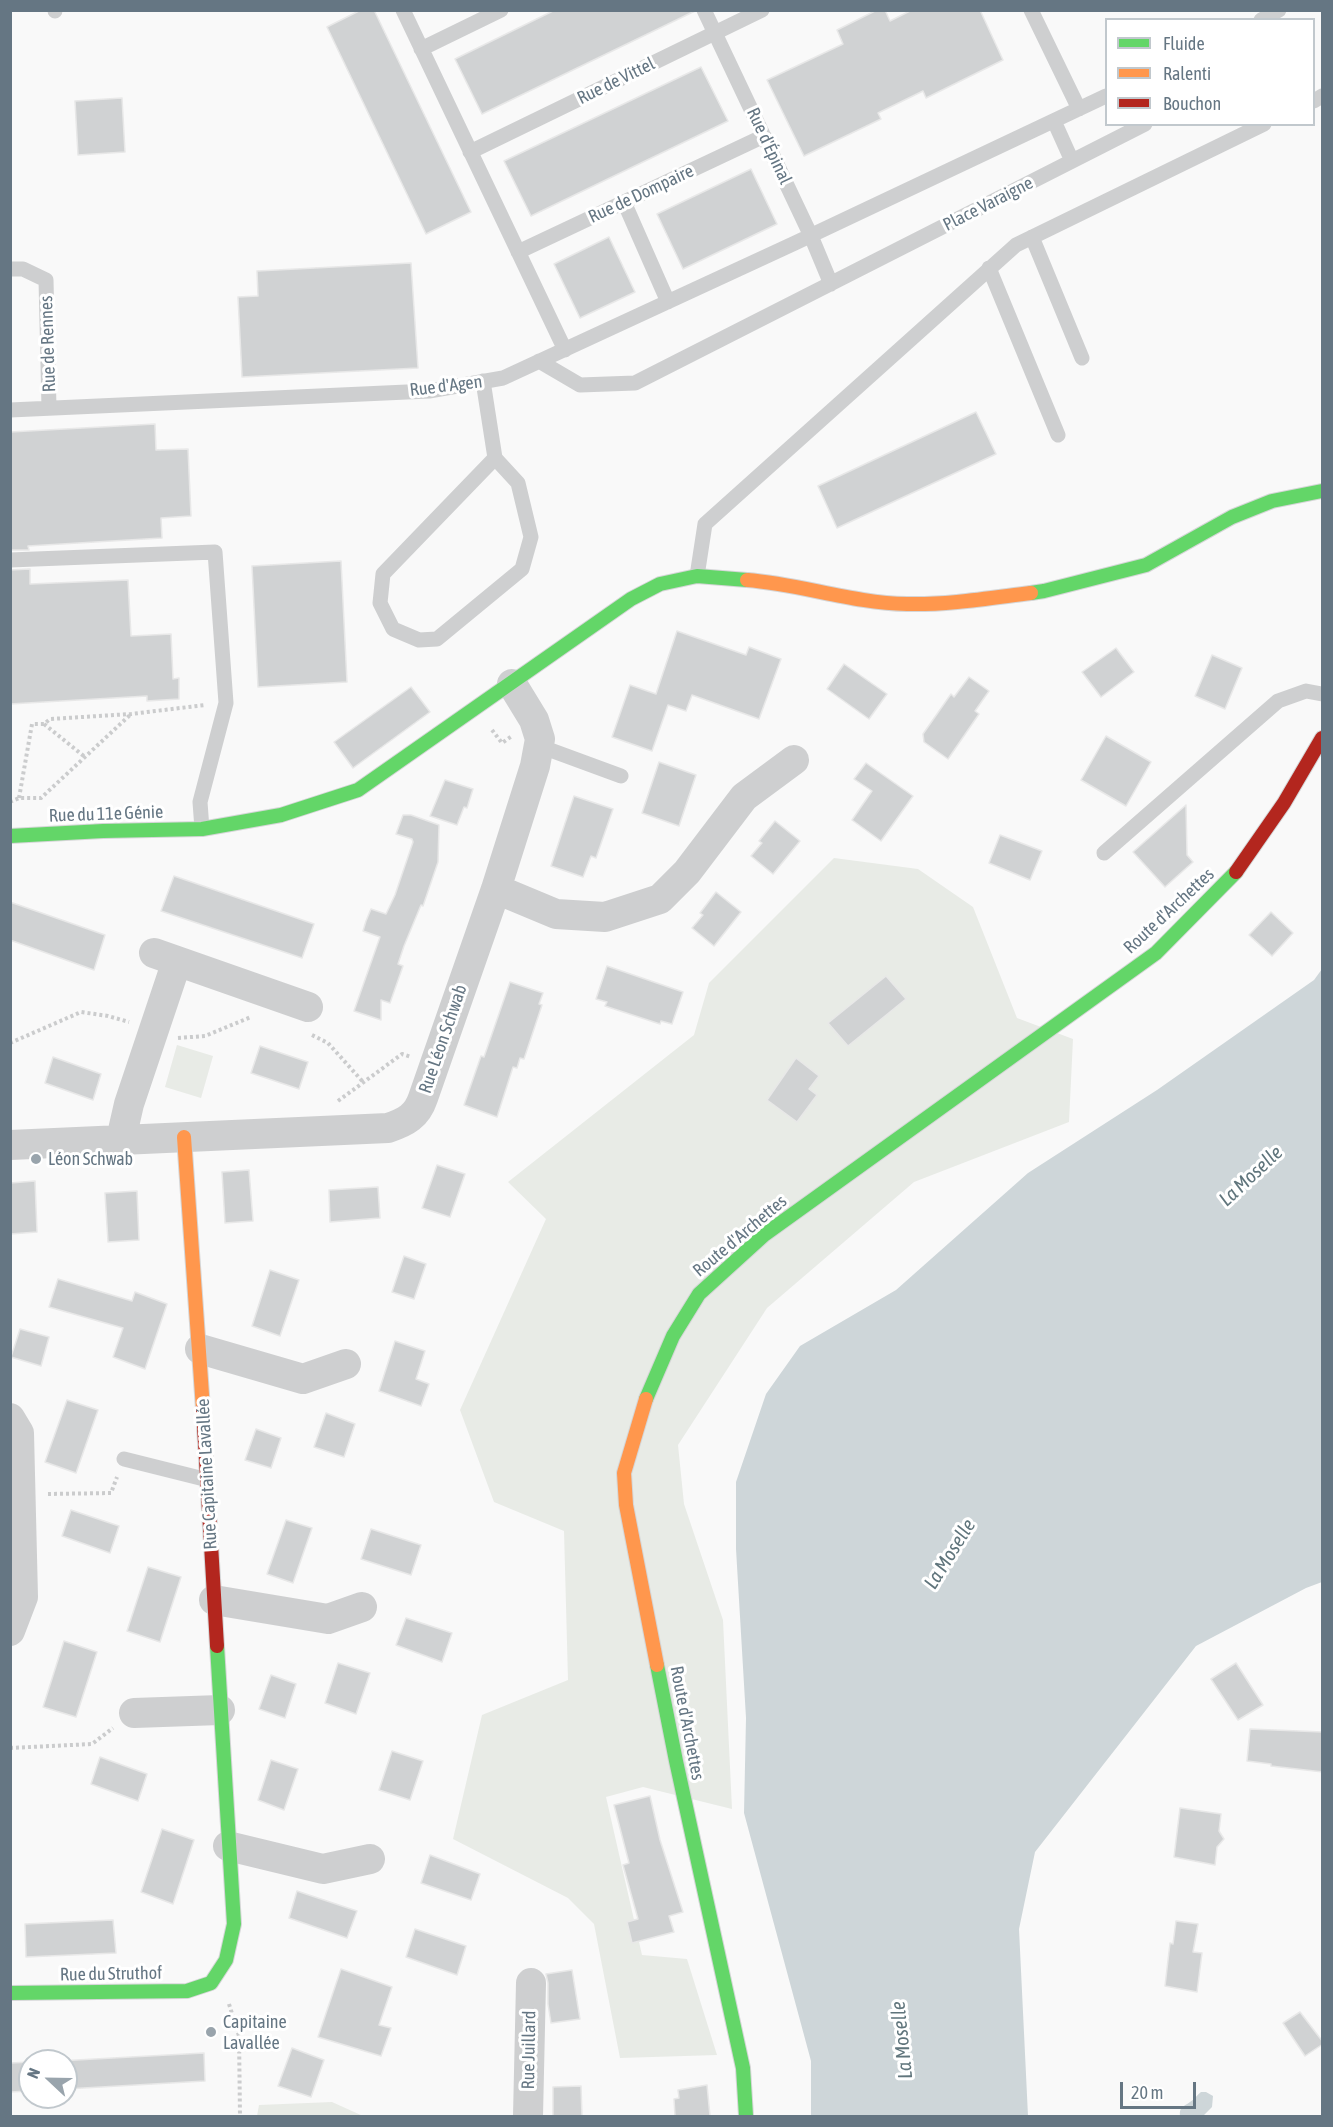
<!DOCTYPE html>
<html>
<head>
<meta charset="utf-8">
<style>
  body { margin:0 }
  #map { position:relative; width:1333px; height:2127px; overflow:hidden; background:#f9f9f9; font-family:"Asap Condensed",sans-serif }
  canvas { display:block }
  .frame { position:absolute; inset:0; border:12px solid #657683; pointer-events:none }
  .legend { position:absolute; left:1105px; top:18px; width:210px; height:108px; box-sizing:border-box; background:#fff; border:2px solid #c1c8cd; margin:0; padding:8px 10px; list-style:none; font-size:18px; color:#657683 }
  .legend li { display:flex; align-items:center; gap:12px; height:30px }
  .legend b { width:30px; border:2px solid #c1c8cd }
  .north { position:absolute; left:18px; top:2049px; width:60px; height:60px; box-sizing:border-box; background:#fff; border:2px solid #c1c8cd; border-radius:50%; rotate:292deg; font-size:16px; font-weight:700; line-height:24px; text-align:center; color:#657683 }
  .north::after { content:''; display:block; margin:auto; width:21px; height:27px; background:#99a4ac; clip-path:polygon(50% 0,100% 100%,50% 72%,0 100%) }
  .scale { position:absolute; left:1120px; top:2082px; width:76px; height:27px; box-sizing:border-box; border:3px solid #657683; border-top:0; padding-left:8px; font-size:18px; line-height:21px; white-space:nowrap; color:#657683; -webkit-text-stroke:4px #fff; paint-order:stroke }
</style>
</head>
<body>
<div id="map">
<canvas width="1333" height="2127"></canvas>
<div class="frame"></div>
<ul class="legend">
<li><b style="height:8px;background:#63d668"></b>Fluide</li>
<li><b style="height:8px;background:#ff974d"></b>Ralenti</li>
<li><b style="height:8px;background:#b3261e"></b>Bouchon</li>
</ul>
<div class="north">N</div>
<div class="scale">20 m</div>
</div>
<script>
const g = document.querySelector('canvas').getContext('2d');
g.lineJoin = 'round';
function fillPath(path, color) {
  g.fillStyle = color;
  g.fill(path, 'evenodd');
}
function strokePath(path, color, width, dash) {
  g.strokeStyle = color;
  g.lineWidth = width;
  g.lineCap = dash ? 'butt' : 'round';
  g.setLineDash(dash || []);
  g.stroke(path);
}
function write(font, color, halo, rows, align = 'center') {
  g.font = font + ' "Asap Condensed",sans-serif';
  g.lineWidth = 6;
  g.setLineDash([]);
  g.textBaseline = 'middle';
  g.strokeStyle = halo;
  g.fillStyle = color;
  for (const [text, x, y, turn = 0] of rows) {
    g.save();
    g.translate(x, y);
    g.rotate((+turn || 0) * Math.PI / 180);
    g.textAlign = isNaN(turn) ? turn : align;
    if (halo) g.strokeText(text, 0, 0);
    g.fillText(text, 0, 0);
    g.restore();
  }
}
const green = new Path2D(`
  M 834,858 L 918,869 L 973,907 L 1017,1018 L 1073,1039 L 1069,1122 L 914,1182 L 767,1308 L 678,1445 L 684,1504 L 723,1620 L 732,1809 L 643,1787 L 606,1797 L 642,1955 L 687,1959 L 717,2055 L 620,2058 L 594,1924 L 568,1898 L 453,1839 L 482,1715 L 568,1680 L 564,1531 L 494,1502 L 460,1410 L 546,1219 L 508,1182 L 694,1035 L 709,983 Z
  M 177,1045 L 213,1056 L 201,1098 L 165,1087 Z
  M 332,2102 L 363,2116 L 257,2116 L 259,2105 Z`);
const water = new Path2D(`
  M 1322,969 L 1322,1582 L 1306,1588 L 1196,1646 L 1035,1852 L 1019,1929 L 1028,2116 L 811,2116 L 811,2061 L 744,1813 L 746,1718 L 736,1549 L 736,1482 L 766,1394 L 800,1346 L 896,1290 L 1028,1173 L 1157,1090 L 1314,980 Z
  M 1201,2092 L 1206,2092 L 1213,2096 L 1212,2107 L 1203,2116 L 1180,2116 C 1179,2107 1183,2107 1190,2102 C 1194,2100 1197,2095 1201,2092 Z`);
const building = new Path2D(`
  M 361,10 L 374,10 L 471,212 L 426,234 L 327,27 Z
  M 555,10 L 694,10 L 695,11 L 482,114 L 455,59 Z
  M 877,10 L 885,10 L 890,21 L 912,10 L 980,10 L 1003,60 L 926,98 L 923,91 L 878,113 L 881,119 L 804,156 L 767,80 L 843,44 L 837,30 Z
  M 701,67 L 728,121 L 531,216 L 504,161 Z
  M 122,98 L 125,152 L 78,155 L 75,101 Z
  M 751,169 L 777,224 L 683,269 L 657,214 Z
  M 609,237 L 635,292 L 580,318 L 554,264 Z
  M 411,263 L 418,368 L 242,377 L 238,297 L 258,296 L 257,271 Z
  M 976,412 L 996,454 L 837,528 L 818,486 Z
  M 155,424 L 156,450 L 188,449 L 191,516 L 161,518 L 162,538 L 28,546 L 29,550 L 10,550 L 10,432 Z
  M 341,561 L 347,682 L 258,687 L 252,566 Z
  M 30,569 L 30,584 L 128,580 L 131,636 L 171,634 L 173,679 L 179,678 L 179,699 L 147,701 L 147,696 L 10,704 L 10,570 Z
  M 677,631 L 746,655 L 749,647 L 781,659 L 759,719 L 692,695 L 686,711 L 668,705 L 652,751 L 612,737 L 630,685 L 656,694 Z
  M 1116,648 L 1134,672 L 1101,697 L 1082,672 Z
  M 1212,655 L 1242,668 L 1225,709 L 1195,696 Z
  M 844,664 L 887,694 L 869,719 L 827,689 Z
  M 969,677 L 989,691 L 975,711 L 979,714 L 948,759 L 924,742 L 923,734 L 951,694 L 954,697 Z
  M 411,687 L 430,712 L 353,768 L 334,742 Z
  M 1106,736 L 1151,762 L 1126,806 L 1081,780 Z
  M 659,762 L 696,775 L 679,826 L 642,813 Z
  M 866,763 L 913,796 L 881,841 L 852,820 L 872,791 L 854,779 Z
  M 445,780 L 473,789 L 467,808 L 464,807 L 457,825 L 430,816 Z
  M 574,796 L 613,809 L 596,858 L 591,856 L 583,877 L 551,866 Z
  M 1186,805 L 1187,855 L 1193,862 L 1165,887 L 1133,852 Z
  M 403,815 L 411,815 L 439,825 L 438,862 L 423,906 L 421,905 L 404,946 L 398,964 L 403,966 L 390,1003 L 381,1000 L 381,1020 L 354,1011 L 380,937 L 363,931 L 366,921 L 371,909 L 386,914 L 395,895 L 413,842 L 412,839 L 396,834 Z
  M 775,821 L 800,841 L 773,874 L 751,856 L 762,843 L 759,841 Z
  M 1000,835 L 1042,851 L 1030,880 L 989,863 Z
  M 174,876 L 314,924 L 302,958 L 161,911 Z
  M 716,892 L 741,912 L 714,946 L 692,928 L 703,915 L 700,913 Z
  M 10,902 L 105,935 L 94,970 L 10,940 Z
  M 1271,912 L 1293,933 L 1272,956 L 1249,935 Z
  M 607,966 L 683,992 L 672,1024 L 661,1021 L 660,1024 L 605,1006 L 607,1002 L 596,999 Z
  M 886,976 L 906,999 L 848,1046 L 828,1023 Z
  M 510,982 L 543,993 L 539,1004 L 542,1005 L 524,1059 L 520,1058 L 517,1068 L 513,1067 L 497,1117 L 464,1105 L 481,1056 L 484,1057 Z
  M 260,1046 L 308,1062 L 299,1089 L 251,1073 Z
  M 53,1057 L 101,1074 L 93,1100 L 45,1083 Z
  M 796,1058 L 819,1076 L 809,1089 L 817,1095 L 797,1122 L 767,1100 Z
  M 437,1165 L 465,1174 L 450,1217 L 422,1208 Z
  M 249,1170 L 253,1221 L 225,1223 L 222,1172 Z
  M 35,1181 L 37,1232 L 10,1234 L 10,1183 Z
  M 378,1187 L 380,1218 L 330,1222 L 329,1190 Z
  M 137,1191 L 139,1240 L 108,1242 L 105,1193 Z
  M 404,1256 L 426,1264 L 414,1299 L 392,1292 Z
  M 270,1270 L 299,1280 L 280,1336 L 252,1326 Z
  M 58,1279 L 132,1301 L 135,1292 L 167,1304 L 145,1369 L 113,1357 L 123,1328 L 49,1307 Z
  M 20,1329 L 49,1337 L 41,1366 L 11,1357 Z
  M 395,1341 L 425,1351 L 416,1379 L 429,1384 L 421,1406 L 379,1391 Z
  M 67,1400 L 98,1410 L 76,1473 L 45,1462 Z
  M 326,1413 L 355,1424 L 344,1457 L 314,1447 Z
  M 256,1429 L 281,1438 L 271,1468 L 245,1460 Z
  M 71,1510 L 119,1526 L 110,1553 L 62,1536 Z
  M 286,1520 L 312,1528 L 293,1583 L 267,1574 Z
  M 371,1529 L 421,1545 L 411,1575 L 361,1559 Z
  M 148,1567 L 181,1577 L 160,1642 L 127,1631 Z
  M 406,1618 L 452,1633 L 442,1662 L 396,1645 Z
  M 64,1641 L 97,1652 L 76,1717 L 43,1707 Z
  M 338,1663 L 370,1673 L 356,1714 L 325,1703 Z
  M 1236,1663 L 1263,1705 L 1238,1720 L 1211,1679 Z
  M 271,1675 L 296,1684 L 285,1718 L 259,1709 Z
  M 1250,1729 L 1323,1732 L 1323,1772 L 1271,1766 L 1271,1764 L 1247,1761 Z
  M 392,1751 L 423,1761 L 410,1800 L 379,1790 Z
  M 100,1757 L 147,1774 L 138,1801 L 91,1784 Z
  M 271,1760 L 298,1769 L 284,1810 L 258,1800 Z
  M 650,1796 L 660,1840 L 683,1912 L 669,1916 L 674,1932 L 632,1943 L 627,1922 L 638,1919 L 623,1865 L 629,1863 L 614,1805 Z
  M 1180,1808 L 1221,1814 L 1219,1831 L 1224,1839 L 1217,1847 L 1215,1865 L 1174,1857 Z
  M 162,1829 L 194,1840 L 173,1904 L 141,1892 Z
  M 430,1855 L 480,1874 L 471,1900 L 421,1883 Z
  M 297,1891 L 357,1911 L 347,1938 L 289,1918 Z
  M 113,1920 L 116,1953 L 26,1957 L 25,1924 Z
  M 1176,1921 L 1198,1924 L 1193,1952 L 1202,1953 L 1197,1992 L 1165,1986 L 1170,1943 L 1173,1944 Z
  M 415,1929 L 466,1946 L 457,1975 L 406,1957 Z
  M 341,1969 L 392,1987 L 379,2025 L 391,2028 L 381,2056 L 318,2037 Z
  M 572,1970 L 580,2019 L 551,2023 L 548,2004 L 548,1983 L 546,1974 Z
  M 1300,2012 L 1323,2042 L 1323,2044 L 1305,2056 L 1283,2023 Z
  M 292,2048 L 324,2060 L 311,2097 L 278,2086 Z
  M 204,2053 L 205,2081 L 66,2089 L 66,2061 L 58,2061 Z
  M 30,2062 L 30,2091 L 10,2092 L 10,2063 Z
  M 707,2085 L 710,2116 L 675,2116 L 674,2099 L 679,2098 L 678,2090 Z
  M 581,2086 L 582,2116 L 553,2116 L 553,2087 Z`);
const path = new Path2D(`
  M 44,724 L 85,757
  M 492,730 L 502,743 L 512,736
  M 19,798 L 32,724 L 44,724 L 50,719 L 131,714 L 205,705
  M 10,802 L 19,798 L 41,798 L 130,715
  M 312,1035 L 328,1043 L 364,1083
  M 178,1038 L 205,1036 L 251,1017
  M 10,1043 L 81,1012 L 108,1016 L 129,1022
  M 338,1101 L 402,1054 L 411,1057
  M 48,1494 L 111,1493 L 117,1477
  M 10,1748 L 92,1744 L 113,1728
  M 229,2004 L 239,2036 L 240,2116`);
const lane = new Path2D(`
  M 403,10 L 565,350
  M 704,10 L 811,236 L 831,284
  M 1031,10 L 1079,109
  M 55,11 L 55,10
  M 1261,20 L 1279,10
  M 421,49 L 501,10
  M 1314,101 L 1322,96
  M 1054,121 L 1072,161
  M 470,152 L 762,10
  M 624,202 L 668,302
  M 1032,237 L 1082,358
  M 518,252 L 764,136
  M 989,268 L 1058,435
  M 10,269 L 23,269 L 46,280 L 49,408
  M 539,361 L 580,385 L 635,383 L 1145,124
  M 483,381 L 495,458 L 383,574 L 380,603 L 393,629 L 419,640 L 437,639 L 522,569 L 531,537 L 518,483 L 495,458
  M 10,410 L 429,391 L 503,378 L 795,243 L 1106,96
  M 10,560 L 215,552 L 226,703 L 200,802 L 202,829
  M 697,576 L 705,524 L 1016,245 L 1264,124
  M 538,749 L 553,751 L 621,776
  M 1104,853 L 1278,701 L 1306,691 L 1322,694
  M 124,1459 L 208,1480`);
const street = new Path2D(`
  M 496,889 L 556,914 L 605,917 L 660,899 L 687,872 L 744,797 L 794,760
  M 154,953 L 308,1007
  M 121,1139 L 129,1104 L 177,961
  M 10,1145 L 388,1128 C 406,1122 417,1116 423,1098 L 496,889 L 535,766 L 540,739 L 534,720 L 512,684
  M 200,1349 L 303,1379 L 346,1364
  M 10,1418 L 19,1433 L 23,1597 L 10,1631
  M 214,1600 L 328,1619 L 362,1607
  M 134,1713 L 220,1710
  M 228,1846 L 323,1869 L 370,1859
  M 528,2116 L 531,1983`);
const fast = new Path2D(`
  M 1031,593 L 1044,591 L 1146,565 L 1232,517 L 1272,501 L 1322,491
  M 10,836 L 103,831 L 202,829 L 281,815 L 358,790 L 631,599 L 660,584 L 697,576 L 747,580
  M 646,1399 L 673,1336 L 699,1294 L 764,1235 L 1156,953 L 1236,872
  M 657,1665 L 676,1761 L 743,2068 L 746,2116
  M 10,1993 L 187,1991 L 211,1983 L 226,1960 L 234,1924 L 217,1646`);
const slow = new Path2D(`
  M 747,580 C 800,584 853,603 907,604 C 948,605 990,598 1031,593
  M 184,1137 L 203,1409
  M 646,1399 L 624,1473 L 626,1505 L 657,1665`);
const jam = new Path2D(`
  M 1236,872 L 1284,803 L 1322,738
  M 203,1409 L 217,1646`);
const markers = [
  [36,1159,6,"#99a4ac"],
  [211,2032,6,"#99a4ac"]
];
const streetNames = [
  ["Rue de Vittel",616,81,-26],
  ["Rue d'Épinal",769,146,65],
  ["Rue de Dompaire",641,194,-25],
  ["Place Varaigne",988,204,-27],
  ["Rue de Rennes",48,344,-92],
  ["Rue d'Agen",446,386,-7],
  ["Rue du 11e Génie",106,814,-2],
  ["Route d'Archettes",1169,911,-43],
  ["Rue Léon Schwab",443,1039,-71],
  ["Route d'Archettes",740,1236,-40],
  ["Rue Capitaine Lavallée",207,1474,-93],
  ["Route d'Archettes",687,1723,79],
  ["Rue du Struthof",111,1974,-1],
  ["Rue Juillard",529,2050,-89]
];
const poiNames = [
  ["Léon Schwab",48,1159],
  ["Capitaine",223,2022],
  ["Lavallée",223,2043]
];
const waterNames = [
  ["La Moselle",1251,1176,-43],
  ["La Moselle",950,1554,-58],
  ["La Moselle",902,2040,-96]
];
fillPath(green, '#e8ebe6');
fillPath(water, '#ced6d9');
fillPath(building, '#d0d2d3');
strokePath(building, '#e8e8e8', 1.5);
strokePath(fast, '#d5d6d7', 16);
strokePath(slow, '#d5d6d7', 16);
strokePath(jam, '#d5d6d7', 16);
strokePath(path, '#cbcccd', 4, [3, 3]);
strokePath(lane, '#cecfd0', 15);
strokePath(street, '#cecfd0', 30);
strokePath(fast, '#63d668', 14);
strokePath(slow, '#ff974d', 14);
strokePath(jam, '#b3261e', 14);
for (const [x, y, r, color] of markers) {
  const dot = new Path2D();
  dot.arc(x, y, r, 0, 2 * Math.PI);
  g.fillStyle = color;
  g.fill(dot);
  strokePath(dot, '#fff', 2);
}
write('18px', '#657683', '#fff', streetNames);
write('18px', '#657683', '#fff', poiNames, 'left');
write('italic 20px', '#60757c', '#fff', waterNames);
</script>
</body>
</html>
